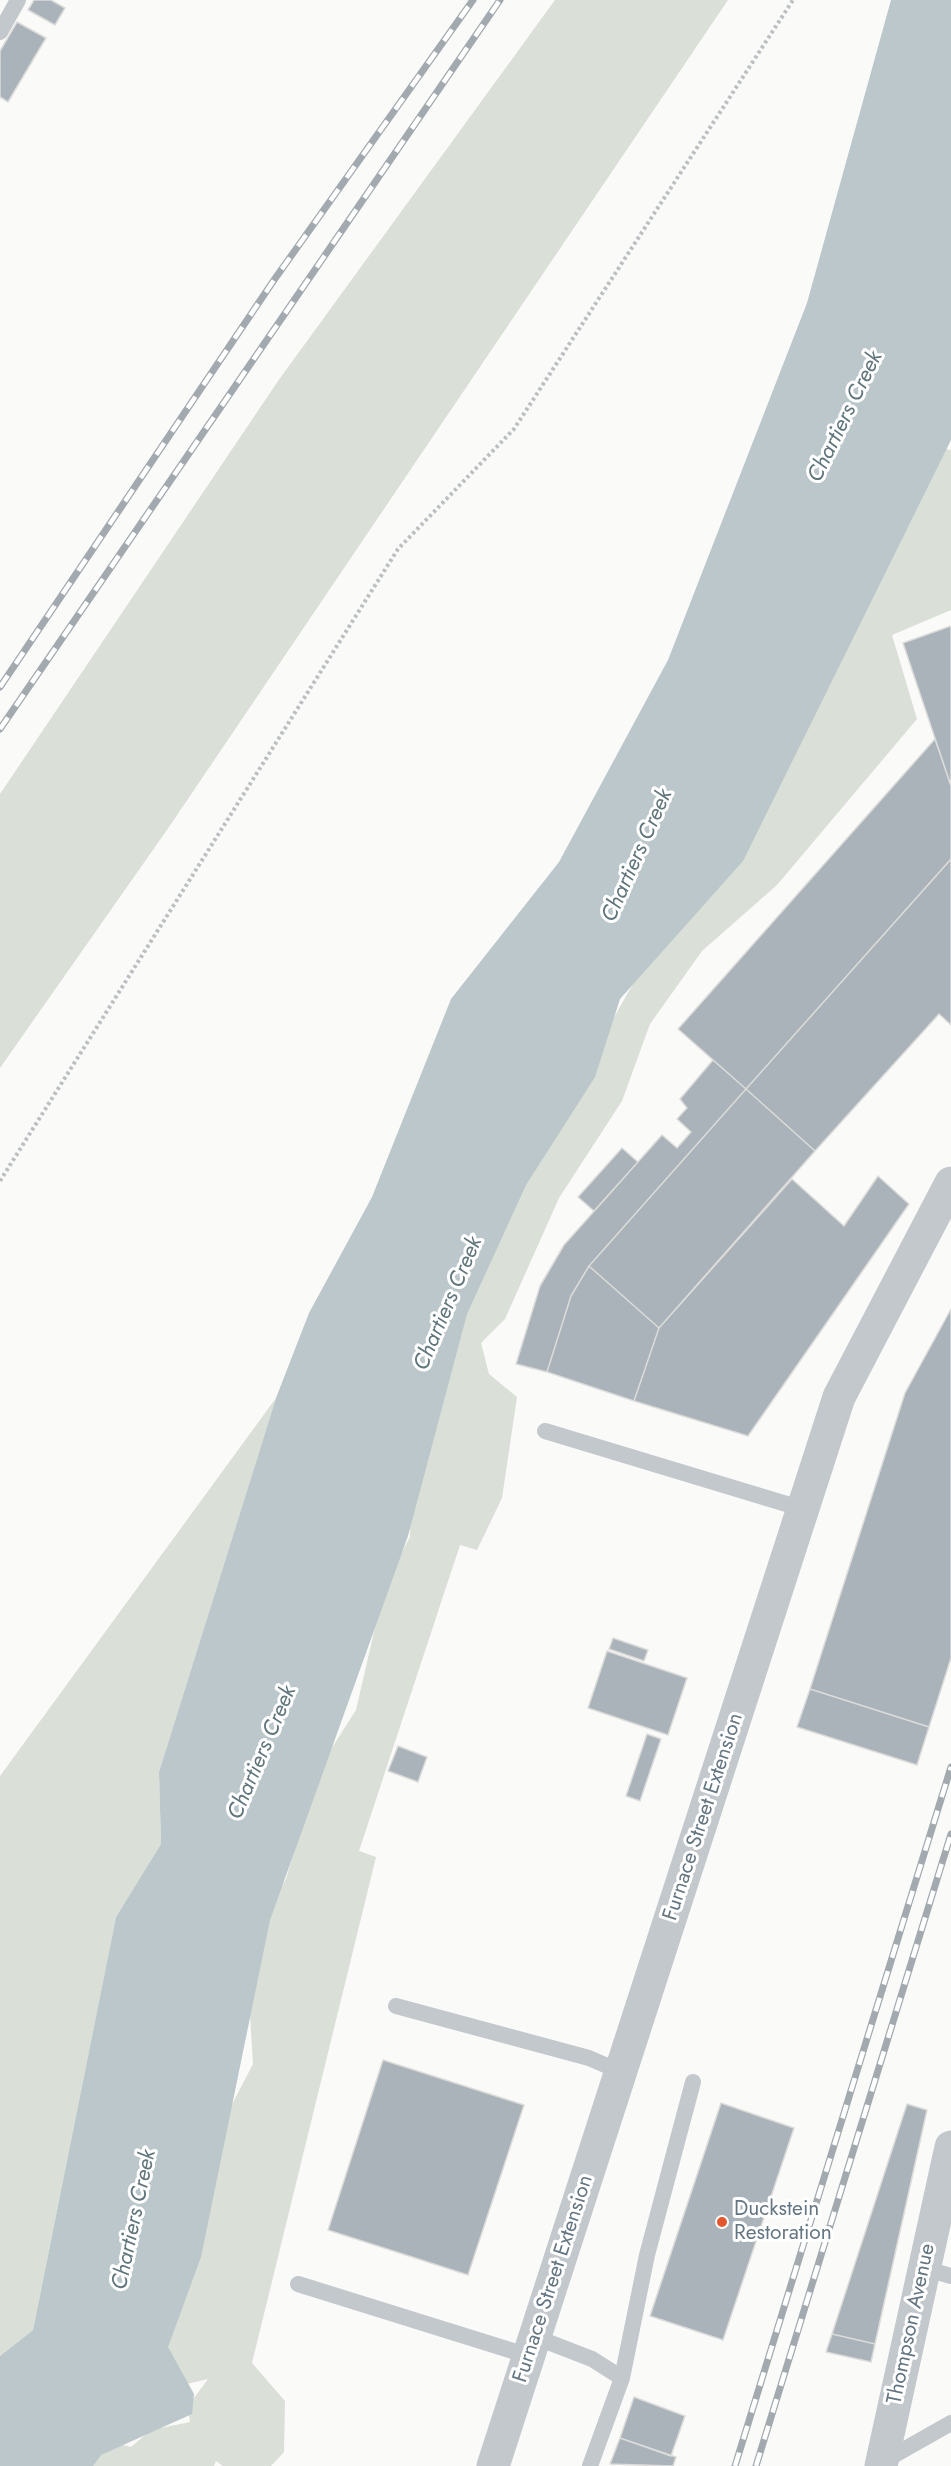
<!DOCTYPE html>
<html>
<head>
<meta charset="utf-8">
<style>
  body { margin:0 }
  canvas { display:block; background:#fafaf8 }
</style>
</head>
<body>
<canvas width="951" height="2466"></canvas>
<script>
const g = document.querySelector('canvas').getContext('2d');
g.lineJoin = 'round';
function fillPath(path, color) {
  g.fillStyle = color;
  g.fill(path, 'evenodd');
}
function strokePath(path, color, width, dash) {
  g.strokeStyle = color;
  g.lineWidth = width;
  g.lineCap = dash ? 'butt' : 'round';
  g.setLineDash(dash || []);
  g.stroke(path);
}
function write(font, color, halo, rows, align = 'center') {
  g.font = font + ' Jost,sans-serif';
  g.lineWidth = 6;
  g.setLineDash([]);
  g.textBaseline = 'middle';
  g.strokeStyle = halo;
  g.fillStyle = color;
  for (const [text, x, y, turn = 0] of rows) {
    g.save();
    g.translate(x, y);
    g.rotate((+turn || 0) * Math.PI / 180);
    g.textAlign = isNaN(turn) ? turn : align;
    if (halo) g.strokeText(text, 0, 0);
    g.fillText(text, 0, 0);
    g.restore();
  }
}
const green = new Path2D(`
  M 555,0 L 728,0 L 169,827 L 0,1068 L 0,794 L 278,381 Z
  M 945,449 L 951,450 L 951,610 L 892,635 L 917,719 L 777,885 L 702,951 L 650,1024 L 622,1101 L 559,1198 L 505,1319 L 481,1343 L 489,1374 L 517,1397 L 502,1498 L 477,1550 L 460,1545 L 359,1851 L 376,1857 L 252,2363 L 285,2401 L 284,2452 L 271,2466 L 223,2466 L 216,2461 L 214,2466 L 83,2466 L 111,2442 L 131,2447 L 151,2430 L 190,2422 L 188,2406 L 208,2379 L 170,2388 L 156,2381 L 214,2139 L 253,2064 L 246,1949 L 286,1879 L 319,1768 L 356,1710 L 385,1584 L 410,1537 L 411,1497 L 483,1248 L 663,931 Z
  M 276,1398 L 159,1772 L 161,1844 L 116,1917 L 33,2330 L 0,2356 L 0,1776 Z`);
const water = new Path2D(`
  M 891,0 L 951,0 L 951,440 L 743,861 L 620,999 L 595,1077 L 526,1185 L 467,1314 L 408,1536 L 270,1920 L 201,2257 L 168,2347 L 194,2394 L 192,2414 L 101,2455 L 93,2466 L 0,2466 L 0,2356 L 33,2330 L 116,1917 L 161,1844 L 159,1772 L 276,1398 L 309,1313 L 372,1197 L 451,999 L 559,862 L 668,660 L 807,303 Z`);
const building = new Path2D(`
  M 34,0 L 51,0 L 65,8 L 55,25 L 28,10 Z
  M 17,22 L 46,38 L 8,102 L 0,97 L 0,51 Z
  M 951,626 L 951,780 L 949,780 L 903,643 Z
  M 935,739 L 951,786 L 951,859 L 746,1089 L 678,1029 Z
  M 951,859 L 951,1025 L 939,1014 L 815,1151 L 746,1089 Z
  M 713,1060 L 746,1089 L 589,1266 L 571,1296 L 547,1372 L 516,1364 L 540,1286 L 564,1245 L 662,1135 L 677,1148 L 691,1132 L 677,1119 L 687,1108 L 680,1099 Z
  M 746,1089 L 815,1151 L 659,1328 L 589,1266 Z
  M 622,1148 L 638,1162 L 594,1211 L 578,1197 Z
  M 878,1176 L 909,1204 L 748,1436 L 634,1401 L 659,1328 L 792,1179 L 844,1226 Z
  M 589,1266 L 659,1328 L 634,1401 L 547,1372 L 571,1296 Z
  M 951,1309 L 951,1658 L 929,1727 L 810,1689 L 905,1393 Z
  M 613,1638 L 648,1650 L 644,1661 L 609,1649 Z
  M 607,1651 L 687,1678 L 668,1735 L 588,1708 Z
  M 810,1689 L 929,1727 L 917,1765 L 797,1727 Z
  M 647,1734 L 661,1739 L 640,1801 L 626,1796 Z
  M 398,1746 L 427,1757 L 418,1782 L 388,1771 Z
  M 383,2060 L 524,2105 L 468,2275 L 328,2230 Z
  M 721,2103 L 794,2128 L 723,2340 L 650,2316 Z
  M 907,2104 L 927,2110 L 875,2344 L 832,2334 Z
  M 832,2334 L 875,2344 L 871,2362 L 826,2352 Z
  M 634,2397 L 685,2416 L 671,2456 L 620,2438 Z
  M 620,2438 L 676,2457 L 673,2466 L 610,2464 Z`);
const path = new Path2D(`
  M 0,1181 L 398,549 L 514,429 L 793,0`);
const service = new Path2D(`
  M 0,32 L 18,0
  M 545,1431 L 803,1509
  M 396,2006 L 589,2058 L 621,2072
  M 924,2268 L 951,2276
  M 298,2284 L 529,2356
  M 535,2337 L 592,2359 L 622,2378 L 590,2466
  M 622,2378 L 647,2255 L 693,2082
  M 884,2461 L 951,2423`);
const minor = new Path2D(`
  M 493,2466 L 839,1397 L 951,1183
  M 881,2466 L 951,2147`);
const rail = new Path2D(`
  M 0,687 L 274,280 L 473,0
  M 0,729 L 500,0
  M 735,2466 L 951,1767
  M 756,2466 L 951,1834`);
const markers = [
  [722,2222,6,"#e4572e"]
];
const streetNames = [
  ["Furnace Street Extension",704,1817,-72],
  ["Furnace Street Extension",554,2279,-72],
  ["Thompson Avenue",912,2324,-78]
];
const poiNames = [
  ["Duckstein",734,2210],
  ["Restoration",734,2234]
];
const waterNames = [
  ["Chartiers Creek",846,417,-64],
  ["Chartiers Creek",638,856,-66],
  ["Chartiers Creek",449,1304,-67],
  ["Chartiers Creek",263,1753,-67],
  ["Chartiers Creek",135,2220,-78]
];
fillPath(green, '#dadfd7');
fillPath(water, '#bbc7cb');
fillPath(building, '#aab3b9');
strokePath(building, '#dcdcda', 1.5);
strokePath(path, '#bbbfc2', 4, [3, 3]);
strokePath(service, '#c3c8cc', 16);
strokePath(minor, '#c3c8cc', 33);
strokePath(rail, '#a2aab0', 7);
strokePath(rail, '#fff', 4.5, [14]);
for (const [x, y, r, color] of markers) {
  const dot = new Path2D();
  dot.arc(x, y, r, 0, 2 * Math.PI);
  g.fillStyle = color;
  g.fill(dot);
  strokePath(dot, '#fff', 2);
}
write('21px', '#657683', '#fff', streetNames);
write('21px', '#657683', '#fff', poiNames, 'left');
write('italic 22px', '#60757c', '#fff', waterNames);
</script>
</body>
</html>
